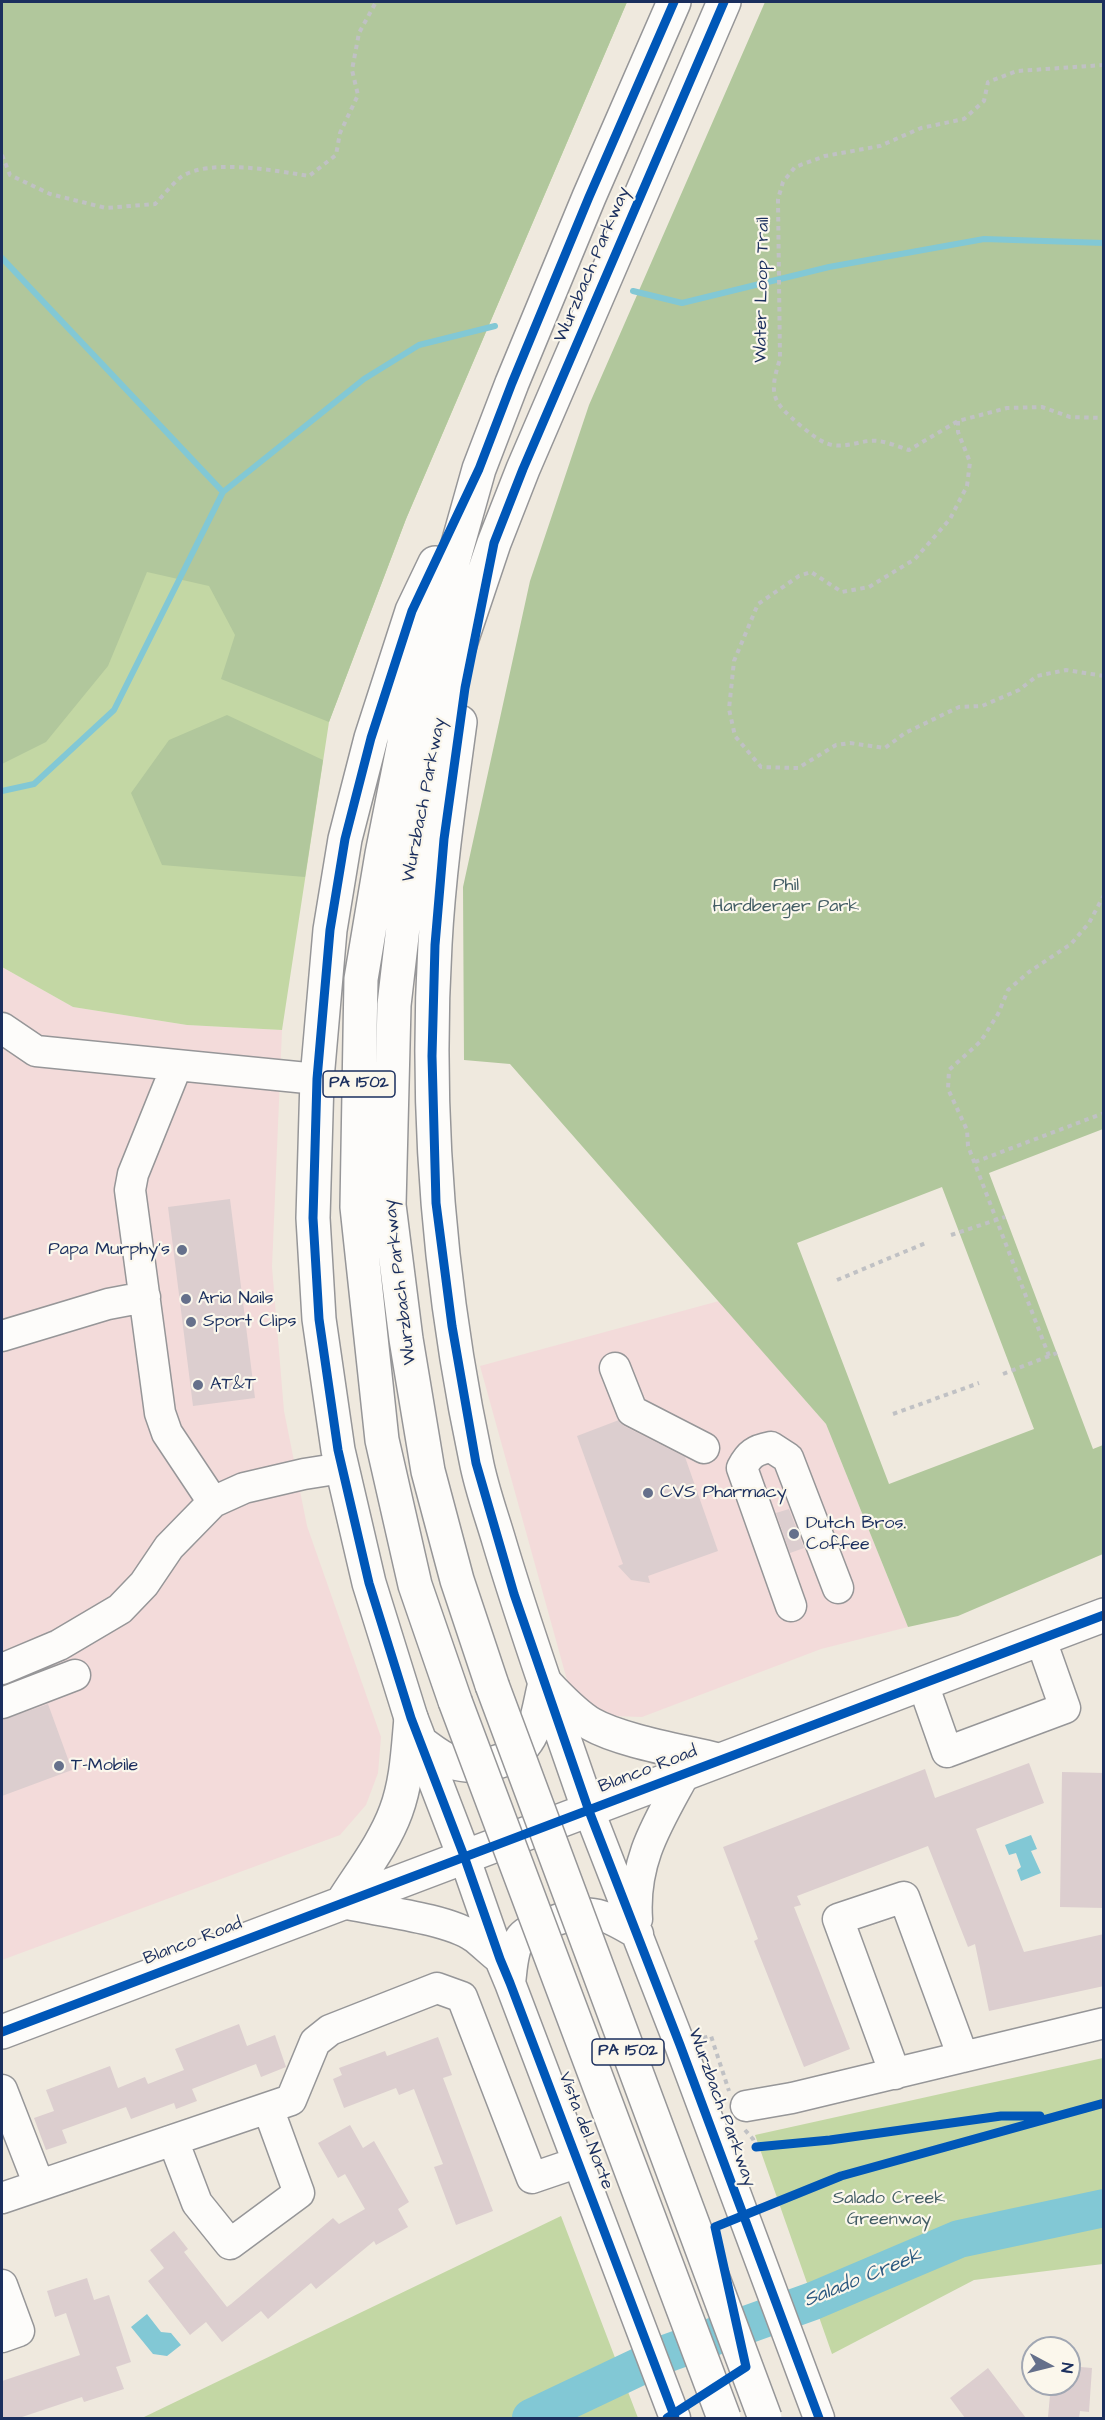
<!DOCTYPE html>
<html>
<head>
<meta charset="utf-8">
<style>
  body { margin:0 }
  #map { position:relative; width:1105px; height:2420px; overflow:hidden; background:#efe9de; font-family:"Architects Daughter",sans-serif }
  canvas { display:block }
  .frame { position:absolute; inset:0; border:3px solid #1b2f5e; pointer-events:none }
  .north { position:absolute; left:1021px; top:2336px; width:60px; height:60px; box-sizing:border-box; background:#fbf7ec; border:2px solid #a1a7b3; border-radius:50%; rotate:97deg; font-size:16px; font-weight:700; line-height:24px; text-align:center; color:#1b2f5e }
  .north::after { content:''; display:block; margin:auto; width:21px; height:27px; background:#65708b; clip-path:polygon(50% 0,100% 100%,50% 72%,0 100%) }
</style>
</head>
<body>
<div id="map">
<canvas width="1105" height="2420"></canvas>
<div class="frame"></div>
<div class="north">N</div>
</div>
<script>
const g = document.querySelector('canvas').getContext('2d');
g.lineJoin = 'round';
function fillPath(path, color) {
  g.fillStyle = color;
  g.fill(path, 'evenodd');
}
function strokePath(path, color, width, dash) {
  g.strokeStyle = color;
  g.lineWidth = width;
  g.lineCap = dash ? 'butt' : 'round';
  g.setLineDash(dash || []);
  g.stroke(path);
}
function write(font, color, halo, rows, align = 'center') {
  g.font = font + ' "Architects Daughter",sans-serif';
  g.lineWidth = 4.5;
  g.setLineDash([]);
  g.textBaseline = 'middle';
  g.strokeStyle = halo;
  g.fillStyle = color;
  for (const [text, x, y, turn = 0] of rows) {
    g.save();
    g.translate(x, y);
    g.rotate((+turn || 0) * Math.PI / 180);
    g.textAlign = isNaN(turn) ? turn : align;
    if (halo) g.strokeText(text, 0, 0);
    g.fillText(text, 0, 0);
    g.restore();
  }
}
const built = new Path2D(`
  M 2,967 L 73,1007 L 187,1025 L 282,1030 L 272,1267 L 284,1411 L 307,1526 L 381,1737 L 378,1773 L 366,1805 L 340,1835 L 2,1960 Z
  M 719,1301 L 826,1424 L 908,1627 L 821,1649 L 642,1717 L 613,1716 L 584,1702 L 567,1680 L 480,1366 Z`);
const green = new Path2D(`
  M 2,2 L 627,2 L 406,519 L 329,722 L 282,1030 L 187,1025 L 73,1007 L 2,967 Z
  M 1103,2058 L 1103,2264 L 974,2280 L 832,2354 L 755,2135 Z
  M 561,2216 L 638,2418 L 142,2418 Z`);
const forest = new Path2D(`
  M 2,2 L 627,2 L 406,519 L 329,722 L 221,679 L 235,635 L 209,586 L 147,572 L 108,666 L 46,742 L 2,764 Z
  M 765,2 L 1103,2 L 1103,1129 L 989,1173 L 1093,1449 L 1103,1445 L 1103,1554 L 958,1616 L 908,1627 L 826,1424 L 510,1064 L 464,1060 L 463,887 L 530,581 L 589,405 ZM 942,1187 L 1034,1429 L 889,1484 L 797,1243 Z
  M 227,715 L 323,760 L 305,877 L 162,865 L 131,793 L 169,740 Z`);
const water = new Path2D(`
  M 1031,1835 L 1037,1849 L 1031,1851 L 1041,1873 L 1021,1881 L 1017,1870 L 1021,1867 L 1016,1853 L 1009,1855 L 1005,1845 Z
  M 147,2314 L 161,2332 L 171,2333 L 181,2345 L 167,2356 L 153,2354 L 131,2327 Z`);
const stream = new Path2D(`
  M 2,258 L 223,492
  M 633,291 L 682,303 L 829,267 L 984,239 L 1104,243
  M 2,791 L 34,784 L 114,710 L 223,492 L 364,379 L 419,345 L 495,326`);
const river = new Path2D(`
  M 531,2418 L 668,2353 L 813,2301 L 959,2239 L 1104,2208`);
const building = new Path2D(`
  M 230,1199 L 255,1398 L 193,1406 L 168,1207 Z
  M 619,1420 L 624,1426 L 685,1457 L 718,1551 L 648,1576 L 650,1583 L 631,1580 L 618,1566 L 623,1564 L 577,1436 Z
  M 789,1509 L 804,1548 L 790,1553 L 776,1513 Z
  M 48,1704 L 72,1770 L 2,1796 L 2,1720 Z
  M 1029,1763 L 1044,1803 L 976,1829 L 1024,1952 L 1104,1934 L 1104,1986 L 989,2011 L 975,1944 L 968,1947 L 928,1846 L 797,1896 L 801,1905 L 794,1907 L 850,2049 L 804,2067 L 754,1941 L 758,1939 L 723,1847 L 925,1769 L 935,1798 Z
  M 1062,1772 L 1104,1773 L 1104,1908 L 1060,1907 Z
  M 239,2024 L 247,2046 L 275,2035 L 286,2067 L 261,2077 L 256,2064 L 192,2089 L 197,2101 L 176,2109 L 174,2103 L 131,2119 L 126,2107 L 62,2130 L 67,2143 L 46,2150 L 34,2118 L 54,2111 L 46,2090 L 110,2066 L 118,2088 L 145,2077 L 148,2084 L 184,2070 L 175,2049 Z
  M 438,2037 L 452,2075 L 443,2078 L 493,2211 L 456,2225 L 434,2167 L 443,2164 L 414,2089 L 399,2095 L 396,2088 L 344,2108 L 333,2079 L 342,2075 L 339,2068 L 385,2051 L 387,2056 Z
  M 350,2125 L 363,2148 L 374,2141 L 409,2202 L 398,2209 L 408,2227 L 376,2245 L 374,2241 L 316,2289 L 311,2283 L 268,2319 L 261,2311 L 222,2342 L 206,2322 L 190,2335 L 148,2281 L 164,2268 L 150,2250 L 174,2231 L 188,2249 L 184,2252 L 227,2307 L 231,2304 L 333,2218 L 339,2224 L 365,2209 L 345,2174 L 338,2178 L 318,2143 Z
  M 87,2278 L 94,2300 L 109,2295 L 131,2362 L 116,2367 L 124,2389 L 84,2402 L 82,2397 L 19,2418 L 2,2418 L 2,2381 L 80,2355 L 66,2313 L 55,2317 L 47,2291 Z
  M 1069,2366 L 1092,2368 L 1089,2412 L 1080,2411 L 1079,2418 L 1048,2417 L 1051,2384 L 1069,2384 Z
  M 988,2368 L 1026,2418 L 965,2418 L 950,2398 Z`);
const path = new Path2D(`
  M 1104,65 L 1017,71 L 988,82 L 984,101 L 964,119 L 921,128 L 880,146 L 825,156 L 795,167 L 783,182 L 778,199 L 780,359 C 768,396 773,402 801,426 C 811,434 820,442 832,445 C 849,448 863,439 878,441 C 888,442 899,447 909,450 L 958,421 L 1007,408 L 1042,407 L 1070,417 L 1104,418
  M 2,155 L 10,175 L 50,194 L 106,208 L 155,204 C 163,196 172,184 181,177 C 208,158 278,171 309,176 L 336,155 L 340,133 L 358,95 L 352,70 L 359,33 L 376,2
  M 958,421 L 958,432 L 970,462 L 967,486 L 950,519 L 915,559 L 869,587 L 842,592 L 811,572 L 799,576 L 758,604 L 734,661 L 729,709 L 735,736 L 761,767 L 798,768 L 836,745 L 850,743 L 885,748 L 905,733 L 959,707 L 982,706 L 1019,690 L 1037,676 L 1066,670 L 1104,676
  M 975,1162 L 1104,1113
  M 951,1235 L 1005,1217
  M 837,1280 L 928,1242
  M 1049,1356 L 968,1146 L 967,1130 L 948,1089 L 949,1070 L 981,1041 L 998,1014 L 1008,990 L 1029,972 L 1071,944 L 1089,923 L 1104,895
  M 1003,1374 L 1057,1353
  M 893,1414 L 979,1383
  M 703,2038 L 711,2036 L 729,2091
  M 745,2130 L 753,2139 L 756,2147`);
const minor = new Path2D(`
  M 2,1028 L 36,1051 L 317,1079
  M 177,1065 L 133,1174 L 130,1190 L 160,1413 L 167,1433 L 213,1502
  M 2,1336 L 108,1304 L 145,1297
  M 615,1368 L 632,1411 L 704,1448
  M 791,1606 L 742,1468 C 749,1454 755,1450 771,1447 L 788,1458 L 838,1588
  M 2,1669 L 59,1645 L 120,1609 L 144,1584 L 169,1547 L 213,1502 L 244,1488 L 304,1474 L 342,1468
  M 923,1684 L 947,1752 L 1065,1708 L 1041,1640
  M 2,1703 L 75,1675
  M 589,1811 L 680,2045 L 819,2418
  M 464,1856 L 500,1959 L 510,1983 L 675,2418
  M 342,1903 C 377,1911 446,1918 474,1937 C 483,1944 491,1952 500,1959
  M 637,1919 C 633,1860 658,1823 685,1773
  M 510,1983 C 512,1969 512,1949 521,1937 C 527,1930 537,1927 546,1924 C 589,1907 599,1911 638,1934
  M 895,2074 L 838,1919 L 904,1897 L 963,2057
  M 2,2090 L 39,2185
  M 746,2106 L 792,2098 L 1104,2023
  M 173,2140 L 197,2203 L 230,2244 L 299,2193 L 268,2108
  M 2,2198 L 291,2100 L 315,2042 L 330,2030 L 437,1988 L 462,1997 L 532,2178 L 579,2162
  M 2,2285 L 19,2331 L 2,2337`);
const major = new Path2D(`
  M 545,1683 C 559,1697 574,1714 591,1724 C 621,1741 682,1751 718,1760
  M 342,1903 C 360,1874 384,1844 396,1811 C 407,1781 408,1750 411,1718
  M 2,2032 L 1104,1615`);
const highway = new Path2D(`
  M 435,563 L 412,611 L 371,738 L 345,839 L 330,930 L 317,1079 L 313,1218 L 319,1319 L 338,1450 L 369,1583 L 411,1718 L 464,1856
  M 460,722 C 450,796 439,870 435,944 C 425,1117 440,1291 476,1460 C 481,1487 491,1514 499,1541 C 526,1632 558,1721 589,1811
  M 492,1685 L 457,1580 L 428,1471 L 406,1339 L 389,1205 L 394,1005 L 405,910 L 418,825 L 449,677 L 494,543 L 523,469 L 724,2
  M 455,1701 L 415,1585 L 382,1440 L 357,1207 L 361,979 L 382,854 L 409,718 L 479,469 L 512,383 L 589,197 L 674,2
  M 420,1742 C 430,1749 440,1758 452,1762 C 477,1770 512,1764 527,1741 C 538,1725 540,1702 545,1683`);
const highwayBridge = new Path2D(`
  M 492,1685 L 765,2418
  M 455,1701 L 724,2418`);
const cycleway = new Path2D(`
  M 674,2 L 589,197 L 512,383 L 479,469 L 412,611 L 371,738 L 345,839 L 330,930 L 317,1079 L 313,1218 L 319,1319 L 338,1450 L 369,1583 L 411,1718 L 464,1856 L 500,1959 L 510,1983 L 675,2418
  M 724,2 L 523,469 L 494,543 L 465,688 L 444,839 L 435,945 L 432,1056 L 436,1203 L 452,1326 L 476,1463 L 514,1594 L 589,1811 L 680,2045 L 819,2418
  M 2,2032 L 1104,1615
  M 756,2147 L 830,2140 L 1001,2116 L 1040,2116
  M 667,2418 L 746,2367 L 715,2227 L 841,2176 L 1104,2103`);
const markers = [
  [182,1250,6,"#65708b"],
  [186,1299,6,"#65708b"],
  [191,1322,6,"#65708b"],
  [198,1385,6,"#65708b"],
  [648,1493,6,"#65708b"],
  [794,1534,6,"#65708b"],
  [59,1766,6,"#65708b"]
];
const shields = [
  [359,1084,72],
  [628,2052,72]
];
const shieldNames = [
  ["PA 1502",359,1084],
  ["PA 1502",628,2052]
];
const streetNames = [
  ["Wurzbach Parkway",593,265,-67],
  ["Water Loop Trail",763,290,-89],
  ["Wurzbach Parkway",425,800,-79],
  ["Wurzbach Parkway",401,1282,-97],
  ["Blanco Road",648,1770,-21],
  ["Blanco Road",193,1942,-21],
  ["Wurzbach Parkway",721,2108,70],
  ["Vista del Norte",585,2131,69]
];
const parkNames = [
  ["Phil",786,886],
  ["Hardberger Park",786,907],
  ["Salado Creek",889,2199],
  ["Greenway",889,2220]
];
const poiNames = [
  ["Papa Murphy's",170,1250,"right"],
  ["Aria Nails",198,1299],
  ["Sport Clips",203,1322],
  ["AT&T",210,1385],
  ["CVS Pharmacy",660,1493],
  ["Dutch Bros.",806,1524],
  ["Coffee",806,1545],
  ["T-Mobile",71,1766]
];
const waterNames = [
  ["Salado Creek",863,2279,-22]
];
fillPath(built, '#f3dbda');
fillPath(green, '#c3d7a4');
fillPath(forest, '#b1c79c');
fillPath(water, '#82c8d5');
strokePath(stream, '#82c8d5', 6);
strokePath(river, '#82c8d5', 38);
fillPath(building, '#dccecf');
strokePath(minor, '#969698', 33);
strokePath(major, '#969698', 36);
strokePath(highway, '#969698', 36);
strokePath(path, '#c0c1c4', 4, [4.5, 4.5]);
strokePath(minor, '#fdfcfa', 30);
strokePath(major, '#fdfcfa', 33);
strokePath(highway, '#fdfcfa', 33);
strokePath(highwayBridge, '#969698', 36, []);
strokePath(highwayBridge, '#fdfcfa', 33);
strokePath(cycleway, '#0057b8', 9);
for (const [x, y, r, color] of markers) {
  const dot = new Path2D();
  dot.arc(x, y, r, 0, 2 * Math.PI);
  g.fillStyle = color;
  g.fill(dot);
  strokePath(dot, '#fbf7ec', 2);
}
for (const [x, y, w] of shields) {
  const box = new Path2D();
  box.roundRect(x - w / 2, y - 13, w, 26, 4.5);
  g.fillStyle = '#fbf7ec';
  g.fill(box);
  strokePath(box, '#1b2f5e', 1.5);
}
write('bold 16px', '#1b2f5e', null, shieldNames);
write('18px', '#1b2f5e', '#fbf7ec', streetNames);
write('18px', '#435d65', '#fbf7ec', parkNames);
write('18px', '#1b2f5e', '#fbf7ec', poiNames, 'left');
write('italic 20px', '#2c5980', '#fbf7ec', waterNames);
</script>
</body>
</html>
